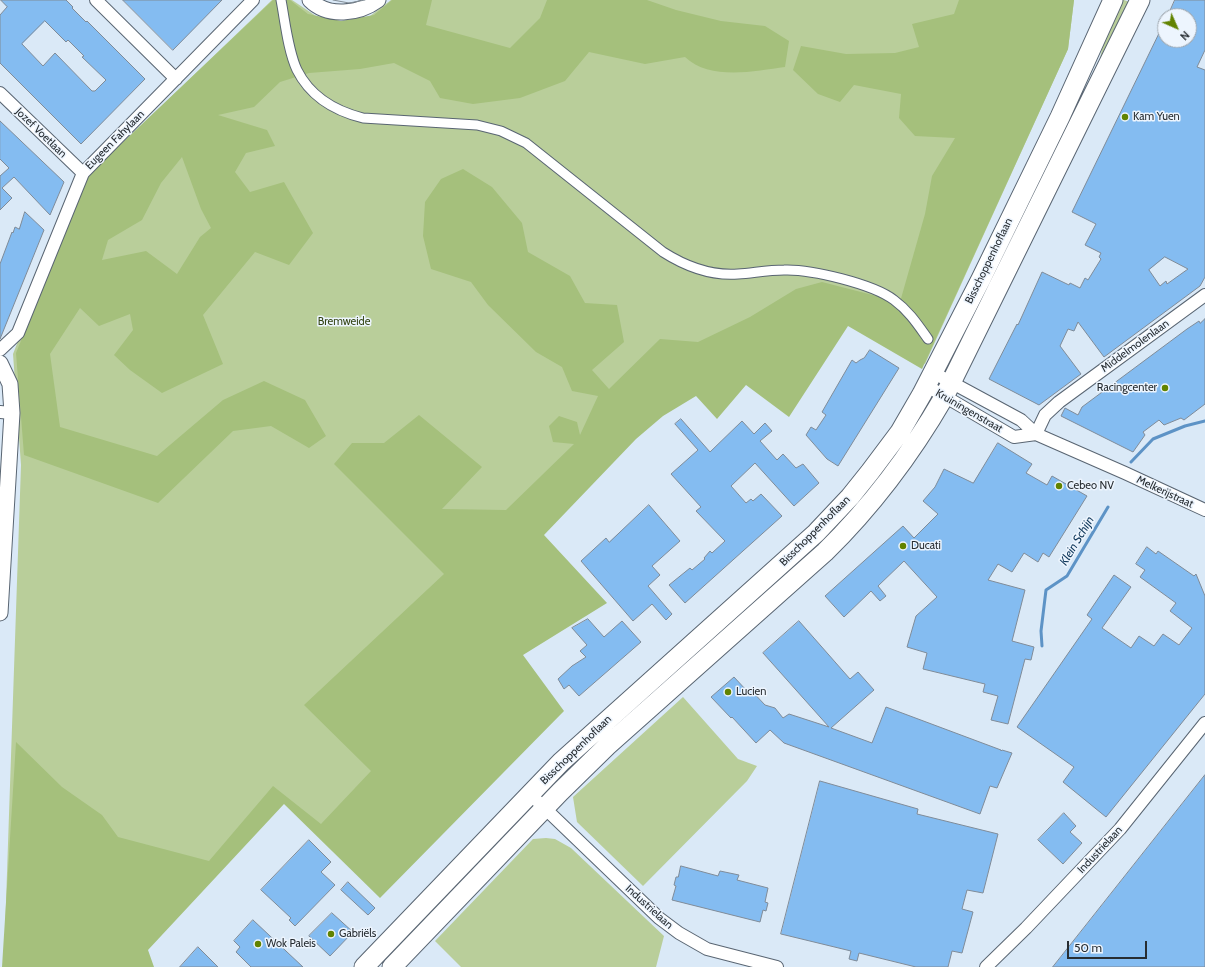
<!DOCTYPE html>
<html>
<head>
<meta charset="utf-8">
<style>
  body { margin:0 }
  #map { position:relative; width:1205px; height:967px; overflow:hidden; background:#dae9f7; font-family:Cabin,sans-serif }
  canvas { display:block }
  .north { position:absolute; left:1157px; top:8px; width:40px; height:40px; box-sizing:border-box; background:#edf5fe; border:1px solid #9ea5ac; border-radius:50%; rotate:135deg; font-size:11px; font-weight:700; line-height:16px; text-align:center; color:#272d32 }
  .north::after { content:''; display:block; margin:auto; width:14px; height:18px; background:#618300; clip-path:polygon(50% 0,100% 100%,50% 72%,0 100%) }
  .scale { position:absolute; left:1067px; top:941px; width:80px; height:18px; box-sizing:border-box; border:2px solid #272d32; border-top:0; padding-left:5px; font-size:12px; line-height:14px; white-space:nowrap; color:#272d32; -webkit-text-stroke:3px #edf5fe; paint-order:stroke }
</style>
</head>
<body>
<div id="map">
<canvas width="1205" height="967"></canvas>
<div class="north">N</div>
<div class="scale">50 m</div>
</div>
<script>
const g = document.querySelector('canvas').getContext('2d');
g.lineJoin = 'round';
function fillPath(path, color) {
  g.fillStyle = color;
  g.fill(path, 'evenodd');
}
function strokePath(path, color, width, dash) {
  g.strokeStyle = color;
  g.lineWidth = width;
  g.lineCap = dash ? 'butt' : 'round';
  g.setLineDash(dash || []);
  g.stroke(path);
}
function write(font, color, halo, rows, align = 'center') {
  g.font = font + ' Cabin,sans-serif';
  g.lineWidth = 3;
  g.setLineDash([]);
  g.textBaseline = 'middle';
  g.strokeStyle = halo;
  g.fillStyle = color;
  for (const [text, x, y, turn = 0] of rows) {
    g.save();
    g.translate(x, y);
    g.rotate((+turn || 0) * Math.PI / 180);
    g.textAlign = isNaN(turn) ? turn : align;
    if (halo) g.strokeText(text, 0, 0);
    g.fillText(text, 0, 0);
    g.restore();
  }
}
const green = new Path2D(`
  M 272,0 L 292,0 L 319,18 L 347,22 L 370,16 L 391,0 L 1074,0 L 1068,49 L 925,364 L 839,311 L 684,389 L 465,596 L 379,894 L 284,803 L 151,944 L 4,960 L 21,465 L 13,354 L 79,185 Z
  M 1120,0 L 1124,0 L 1132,3 L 1096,77 L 1107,26 Z
  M 683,697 L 738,759 L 757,766 L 747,781 L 643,886 L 577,822 L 573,797 Z
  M 546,838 L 555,839 L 571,848 L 664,936 L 656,967 L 461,967 L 435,941 L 533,839 Z`);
const forest = new Path2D(`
  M 273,0 L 290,0 L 308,14 L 341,21 L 374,15 L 392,0 L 432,0 L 426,25 L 510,48 L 540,18 L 547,0 L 647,0 L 676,10 L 721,21 L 765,26 L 789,41 L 785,67 C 755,71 710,81 685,57 L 645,64 L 589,52 L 565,81 L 520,98 L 473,104 L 440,98 L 430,81 L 394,63 L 360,69 L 309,73 L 280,82 L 254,107 L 218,115 L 267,130 L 275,146 L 246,153 L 235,172 L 250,192 L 284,182 L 313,233 L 289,265 L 255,252 L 203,315 L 223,364 L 162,393 L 130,370 L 114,355 L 133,330 L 130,314 L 99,326 L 80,308 L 50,354 L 60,427 L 157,456 L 223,400 L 264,381 L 305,400 L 326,436 L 309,448 L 271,426 L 233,431 L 158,503 L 24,455 L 16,353 L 66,229 L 84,179 ZM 182,157 L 201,209 L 211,228 L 200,237 L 177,274 L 146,251 L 102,260 L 108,240 L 142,220 L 161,183 Z
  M 959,0 L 1074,0 L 1068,49 L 922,369 L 848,326 L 789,417 L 746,385 L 717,419 L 696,396 L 663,416 L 636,439 L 544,535 L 607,603 L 523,655 L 564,711 L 380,898 L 284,804 L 148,950 L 154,967 L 2,967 L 16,742 L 62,787 L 102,815 L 118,837 L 209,861 L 273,786 L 321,824 L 371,771 L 304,705 L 444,574 L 334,464 L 352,443 L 384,443 L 419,415 L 482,467 L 442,509 L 506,510 L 574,444 L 553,442 L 549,426 L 559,416 L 577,422 L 580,435 L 598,396 L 572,391 L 562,367 L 536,352 L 488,305 L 471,282 L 431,269 L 423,236 L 425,202 L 441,179 L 463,169 L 492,187 L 522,223 L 528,252 L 570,276 L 585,303 L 617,305 L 624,342 L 592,370 L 609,389 L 660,339 L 698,342 L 750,317 L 796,289 L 822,282 L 900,302 L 925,214 L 932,176 L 955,138 L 915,136 L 899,118 L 901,94 L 854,85 L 840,102 L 818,94 L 793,70 L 801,46 L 846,54 L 895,53 L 919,47 L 912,24 L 954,14 Z`);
const stream = new Path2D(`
  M 1131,462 L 1153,439 L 1185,426 L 1205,421
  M 1042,646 L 1041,631 L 1046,590 L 1067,576 L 1108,507`);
const building = new Path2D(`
  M 1,0 L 66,0 L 73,7 L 72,8 L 86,22 L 87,21 L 145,79 L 81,144 L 0,63 L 0,15 L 7,7 ZM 45,21 L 66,42 L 68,40 L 84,56 L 82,57 L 106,80 L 95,91 L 92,91 L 55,53 L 43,66 L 22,44 Z
  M 123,0 L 222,0 L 173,50 Z
  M 1175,0 L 1205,0 L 1205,50 L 1197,67 L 1205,70 L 1205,277 L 1200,286 L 1104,357 L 1078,322 L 1074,331 L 1068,329 L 1060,346 L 1081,374 L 1039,405 L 989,379 L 1017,324 L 1018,325 L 1042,272 L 1069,285 L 1070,283 L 1080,288 L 1085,278 L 1088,280 L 1101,259 L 1099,257 L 1101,253 L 1085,245 L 1096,224 L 1072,212 L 1165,21 L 1165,40 L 1189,40 L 1189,16 L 1168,16 ZM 1165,257 L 1188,269 L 1167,284 L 1166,281 L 1160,286 L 1149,270 Z
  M 0,121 L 64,182 L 50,215 L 14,177 L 2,188 L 12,198 L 0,210 L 0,176 L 9,168 L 0,159 Z
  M 25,212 L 44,230 L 0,339 L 0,264 L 12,232 L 13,233 L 15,227 L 19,229 Z
  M 1205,319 L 1205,404 L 1184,420 L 1181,418 L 1164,425 L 1159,420 L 1143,432 L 1145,435 L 1133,452 L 1061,416 L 1065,408 L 1078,415 L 1082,407 L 1187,329 L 1199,321 L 1200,323 Z
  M 870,350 L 899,368 L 838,466 L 827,459 L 806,435 L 811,427 L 816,430 L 826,415 L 822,412 L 852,360 L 856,363 L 860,360 L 864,358 Z
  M 681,419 L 710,452 L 742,421 L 754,434 L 765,423 L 772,431 L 760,441 L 777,460 L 783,454 L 796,468 L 803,464 L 819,483 L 794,506 L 755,463 L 731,486 L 746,503 L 751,499 L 753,501 L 761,494 L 782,516 L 685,603 L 669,585 L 690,568 L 692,570 L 705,559 L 704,558 L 710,551 L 712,553 L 725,541 L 696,511 L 701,507 L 671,474 L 698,450 L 675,424 Z
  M 998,443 L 1032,464 L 1026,473 L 1047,485 L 1052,476 L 1087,496 L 1049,557 L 1043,553 L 1038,562 L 1024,553 L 1012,572 L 998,564 L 988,580 L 1025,590 L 1012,641 L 1034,647 L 1031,660 L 1025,659 L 1008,724 L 991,720 L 998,696 L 983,692 L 985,684 L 923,669 L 927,653 L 907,647 L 916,616 L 937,597 L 904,561 L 878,586 L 886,596 L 880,601 L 871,591 L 844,617 L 825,596 L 903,526 L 914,538 L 938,514 L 923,501 L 935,487 L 944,469 L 973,483 Z
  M 649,505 L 680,541 L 652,566 L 660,575 L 648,586 L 672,614 L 666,620 L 652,604 L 633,621 L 581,561 L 606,538 L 609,542 Z
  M 1147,547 L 1156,554 L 1158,551 L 1194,576 L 1196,574 L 1205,596 L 1205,694 L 1106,817 L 1063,782 L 1074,767 L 1017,727 L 1092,619 L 1087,615 L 1114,575 L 1131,587 L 1102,628 L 1131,648 L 1139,636 L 1154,646 L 1163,634 L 1179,645 L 1192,628 L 1170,611 L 1176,603 L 1140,577 L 1145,570 L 1136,564 Z
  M 588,619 L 604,637 L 622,621 L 641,642 L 579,696 L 569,685 L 564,689 L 558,679 L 572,666 L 586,657 L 580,651 L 587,645 L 572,628 Z
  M 799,621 L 850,679 L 858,672 L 874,690 L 831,728 L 872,743 L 886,707 L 1001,750 L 1001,751 L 1002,750 L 1012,753 L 997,788 L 990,786 L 980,814 L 784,743 L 770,730 L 756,743 L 732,717 L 731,718 L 711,697 L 734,677 L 747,691 L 749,688 L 765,705 L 775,708 L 783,718 L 789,714 L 829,727 L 763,653 Z
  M 1205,775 L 1205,967 L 1053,967 Z
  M 820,781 L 918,809 L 917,814 L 998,834 L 983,893 L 967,890 L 962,909 L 973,912 L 962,953 L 952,951 L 948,967 L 916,967 L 859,953 L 857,961 L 849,959 L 851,951 L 781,934 Z
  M 1064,813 L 1076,826 L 1070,832 L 1082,843 L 1063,864 L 1038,840 Z
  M 309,840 L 331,862 L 321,872 L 335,885 L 295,926 L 289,920 L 291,918 L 261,890 Z
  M 681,866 L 718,876 L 720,871 L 739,875 L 737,880 L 768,888 L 765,902 L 768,903 L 766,911 L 763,910 L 760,922 L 672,900 L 676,886 L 674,885 L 676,877 L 678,877 Z
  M 348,882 L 375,908 L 368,915 L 341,890 Z
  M 332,913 L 353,932 L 330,956 L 309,936 Z
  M 253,920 L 303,967 L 251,967 L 236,952 L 240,947 L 234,941 Z
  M 198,947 L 218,967 L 180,967 Z`);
const pedestrian = new Path2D(`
  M 281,0 C 285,21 288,51 297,70 C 310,96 335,111 363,118 L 477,125 L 501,131 L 526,143 L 663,252 C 685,266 712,276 738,274 C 753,273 768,270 784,270 C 811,269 873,284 894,300 C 909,311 918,325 928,339`);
const minor = new Path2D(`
  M 96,0 L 176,79
  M 0,93 L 83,173
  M 0,350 L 18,333 L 83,173 L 253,0
  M 934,373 L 1021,420 L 1036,434 L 1125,473 L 1205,510
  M 927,386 L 1014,437 L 1036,434
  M 0,412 L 12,413
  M 1036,434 L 1045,415 L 1059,402 L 1205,295
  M 530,794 L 659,918 L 679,933 L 707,949 L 777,967
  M 986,967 L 1026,928 L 1120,829 L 1205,723`);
const tertiary = new Path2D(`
  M 310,0 C 328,18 359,14 378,0
  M 0,363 L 10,384 L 12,413 L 0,613`);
const primary = new Path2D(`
  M 364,967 L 561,762 L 816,533 L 850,497 L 870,472 L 900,432 L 922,394 L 981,279 L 1060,117 L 1113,0
  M 392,967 L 560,792 L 607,746 L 825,552 C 872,506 911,454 944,397 L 1140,0`);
const tram = new Path2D(`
  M 333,0 L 349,3 L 365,0`);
const markers = [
  [1125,117,4,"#618300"],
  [1165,388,4,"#618300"],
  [1059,486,4,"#618300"],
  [903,546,4,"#618300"],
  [728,692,4,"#618300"],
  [331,934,4,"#618300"],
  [258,944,4,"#618300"]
];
const poiNames = [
  ["Kam Yuen",1133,117],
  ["Racingcenter",1157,388,"right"],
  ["Cebeo NV",1067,486],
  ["Ducati",911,546],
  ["Lucien",736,692],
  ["Gabriëls",339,934],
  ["Wok Paleis",266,944]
];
const streetNames = [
  ["Jozef Voetlaan",41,133,44],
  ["Eugeen Fahylaan",115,140,-45],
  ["Bisschoppenhoflaan",989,261,-64],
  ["Middelmolenlaan",1135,346,-36],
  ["Kruiningenstraat",969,411,30],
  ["Melkerijstraat",1165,492,25],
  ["Bisschoppenhoflaan",815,531,-45],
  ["Bisschoppenhoflaan",576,750,-44],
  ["Industrielaan",1100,850,-47],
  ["Industrielaan",649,907,42]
];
const parkNames = [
  ["Bremweide",344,322]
];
const waterNames = [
  ["Klein Schijn",1077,541,-59]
];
fillPath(green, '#b9ce9a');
fillPath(forest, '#a5c07c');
strokePath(stream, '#5d93c6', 3);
fillPath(building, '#84bcf1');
strokePath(building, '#7f8b98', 1);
strokePath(pedestrian, '#596572', 11);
strokePath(minor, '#596572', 14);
strokePath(tertiary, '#596572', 17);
strokePath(primary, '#596572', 21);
strokePath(pedestrian, '#fff', 9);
strokePath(minor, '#fff', 12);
strokePath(tertiary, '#fff', 15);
strokePath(primary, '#fff', 19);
strokePath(tram, '#828d96', 1);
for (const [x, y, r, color] of markers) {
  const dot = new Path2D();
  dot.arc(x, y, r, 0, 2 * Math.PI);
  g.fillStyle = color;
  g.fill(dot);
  strokePath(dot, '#edf5fe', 1.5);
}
write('11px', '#272d32', '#edf5fe', poiNames, 'left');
write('11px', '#272d32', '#edf5fe', streetNames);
write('11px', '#334413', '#edf5fe', parkNames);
write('italic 12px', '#11395c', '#edf5fe', waterNames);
</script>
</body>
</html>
